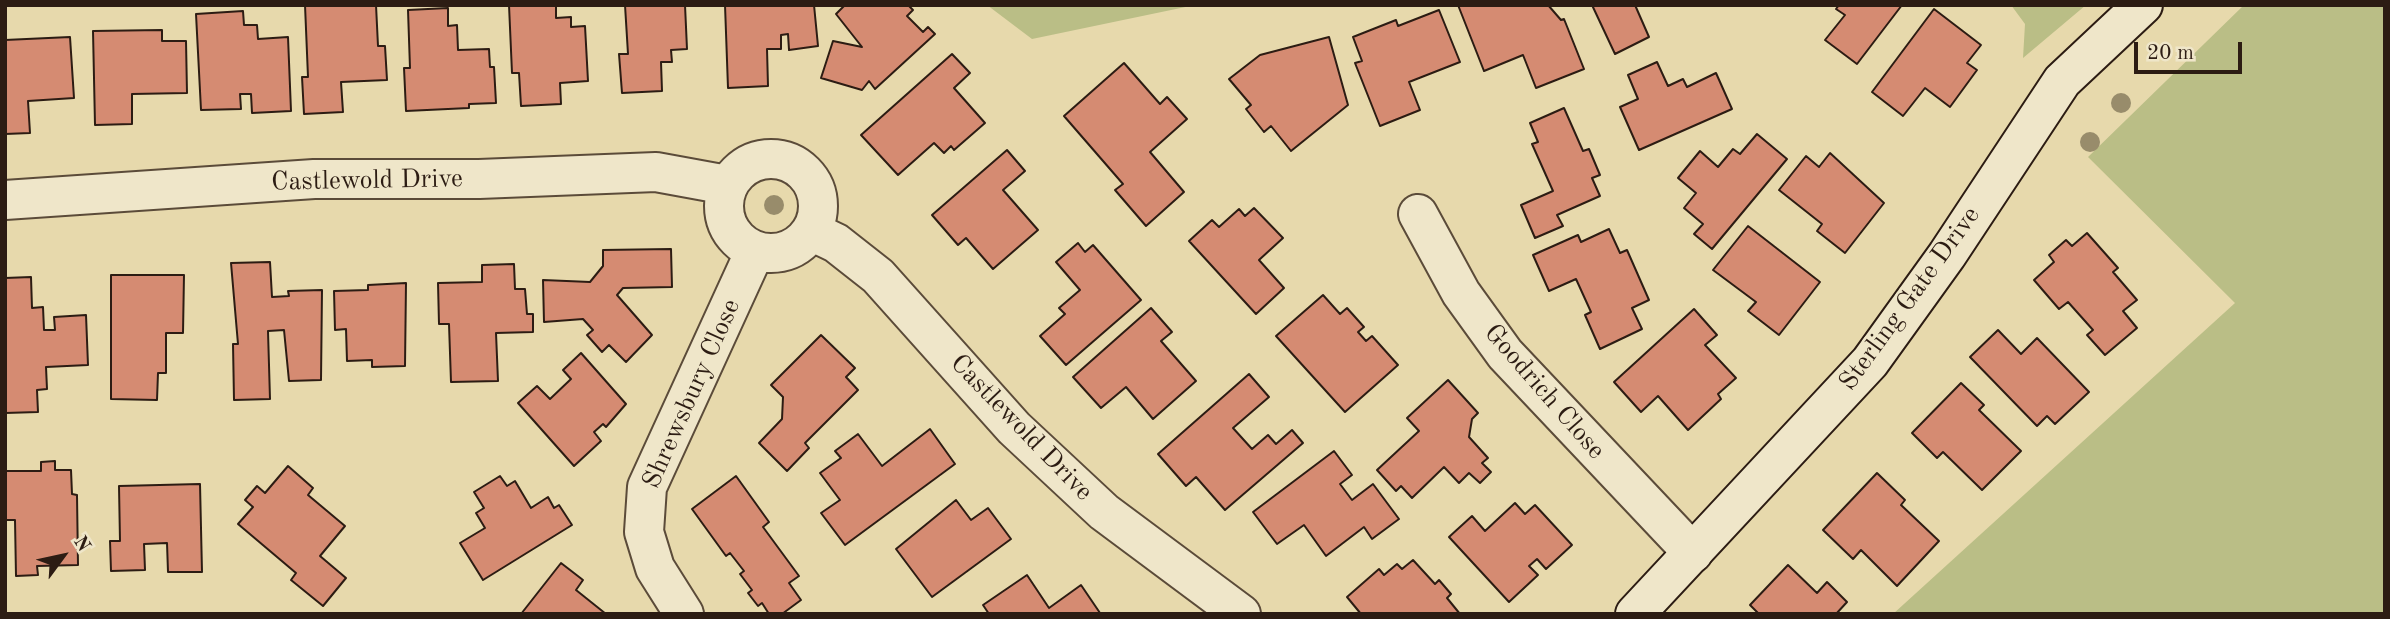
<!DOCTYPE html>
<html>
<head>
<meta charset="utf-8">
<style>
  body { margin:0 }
  #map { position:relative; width:2390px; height:619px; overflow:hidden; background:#e7d9ac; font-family:"Old Standard TT",serif }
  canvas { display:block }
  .frame { position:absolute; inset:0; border:7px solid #2c1c13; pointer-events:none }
  .north { position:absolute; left:28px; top:521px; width:70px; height:70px; -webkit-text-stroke:5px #efe6c9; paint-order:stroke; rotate:57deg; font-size:19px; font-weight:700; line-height:28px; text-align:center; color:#2c1c13 }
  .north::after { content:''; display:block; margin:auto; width:24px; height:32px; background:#2c1c13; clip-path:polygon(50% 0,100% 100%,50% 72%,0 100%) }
  .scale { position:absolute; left:2134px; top:42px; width:108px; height:32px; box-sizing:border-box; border:4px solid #2c1c13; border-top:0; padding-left:9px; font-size:21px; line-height:24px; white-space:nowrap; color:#2c1c13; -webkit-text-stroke:5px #efe6c9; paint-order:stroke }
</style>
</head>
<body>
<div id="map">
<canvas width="2390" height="619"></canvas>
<div class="frame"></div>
<div class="north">N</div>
<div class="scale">20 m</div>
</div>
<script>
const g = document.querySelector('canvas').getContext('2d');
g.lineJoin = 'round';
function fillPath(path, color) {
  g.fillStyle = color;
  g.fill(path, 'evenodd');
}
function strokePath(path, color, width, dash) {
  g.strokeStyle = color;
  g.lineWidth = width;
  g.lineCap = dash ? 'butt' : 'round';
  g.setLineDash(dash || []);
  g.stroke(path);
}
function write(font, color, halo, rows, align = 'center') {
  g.font = font + ' "Old Standard TT",serif';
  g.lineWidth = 5;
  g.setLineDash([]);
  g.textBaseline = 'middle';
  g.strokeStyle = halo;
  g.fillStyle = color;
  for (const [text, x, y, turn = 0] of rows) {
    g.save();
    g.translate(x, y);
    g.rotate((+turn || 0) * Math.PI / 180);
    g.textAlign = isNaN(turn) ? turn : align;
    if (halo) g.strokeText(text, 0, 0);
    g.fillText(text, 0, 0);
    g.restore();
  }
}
const green = new Path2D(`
  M 987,5 L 1195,5 L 1032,39 Z
  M 2011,5 L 2086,5 L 2023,58 L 2025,24 Z
  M 2244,5 L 2385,5 L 2385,614 L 1893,614 L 2235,303 L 2088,157 Z`);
const building = new Path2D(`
  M 305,5 L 376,5 L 378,46 L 385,46 L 387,80 L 341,82 L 343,112 L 304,114 L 302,77 L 308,77 Z
  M 509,5 L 556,5 L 556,18 L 571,17 L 571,27 L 585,26 L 588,81 L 560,83 L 561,104 L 521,106 L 519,73 L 512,73 Z
  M 625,5 L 685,5 L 687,49 L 671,50 L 672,62 L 661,62 L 662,91 L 622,93 L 619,54 L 628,54 Z
  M 725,5 L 814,5 L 818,46 L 789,50 L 788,34 L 781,35 L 781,49 L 767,49 L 768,86 L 728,88 Z
  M 845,5 L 908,5 L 913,10 L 907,16 L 923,32 L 928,27 L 935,34 L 875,89 L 869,81 L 862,90 L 821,78 L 833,41 L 862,47 L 836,14 Z
  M 1458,5 L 1548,5 L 1561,20 L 1564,19 L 1584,69 L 1536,88 L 1523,55 L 1484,71 Z
  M 1592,5 L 1635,5 L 1649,37 L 1615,54 Z
  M 1839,5 L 1902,5 L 1857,64 L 1825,40 L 1845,15 L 1836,9 Z
  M 448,8 L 448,26 L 457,25 L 458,50 L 489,49 L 490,67 L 494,67 L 496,103 L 469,104 L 469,108 L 406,111 L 404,68 L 410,68 L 408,10 Z
  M 1934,9 L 1981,45 L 1967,63 L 1977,70 L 1950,107 L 1925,88 L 1903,116 L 1872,92 Z
  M 1439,10 L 1460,62 L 1409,82 L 1420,110 L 1380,126 L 1355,63 L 1362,61 L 1353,37 L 1396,20 L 1398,26 Z
  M 243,11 L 244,25 L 257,25 L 258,39 L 288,37 L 291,111 L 252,113 L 251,94 L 240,94 L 241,109 L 201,110 L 196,14 Z
  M 162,30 L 162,41 L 186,41 L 187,93 L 132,94 L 132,124 L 95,125 L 93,31 Z
  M 70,37 L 74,98 L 28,101 L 30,133 L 5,134 L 5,40 Z
  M 1329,37 L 1348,105 L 1291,151 L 1271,126 L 1264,132 L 1246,109 L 1251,105 L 1229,79 L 1260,55 Z
  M 952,54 L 970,73 L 954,88 L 985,123 L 954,150 L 951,146 L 944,153 L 934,143 L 898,175 L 861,135 Z
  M 1657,62 L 1668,86 L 1683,79 L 1687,87 L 1716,73 L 1732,109 L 1639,150 L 1620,107 L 1638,99 L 1628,75 Z
  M 1124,63 L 1160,104 L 1167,97 L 1187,119 L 1150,152 L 1184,192 L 1146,226 L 1115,190 L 1123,184 L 1064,116 Z
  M 1564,108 L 1583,151 L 1589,149 L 1600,175 L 1592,178 L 1600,196 L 1557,215 L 1563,226 L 1535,238 L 1521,205 L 1553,191 L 1532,144 L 1538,142 L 1530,123 Z
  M 1757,134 L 1787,159 L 1712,249 L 1694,234 L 1703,224 L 1684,208 L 1696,193 L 1678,178 L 1700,151 L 1718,167 L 1733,149 L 1740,154 Z
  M 1007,150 L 1025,171 L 1003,190 L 1038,230 L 993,269 L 966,238 L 958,245 L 932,215 Z
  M 1830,153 L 1884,203 L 1845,253 L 1817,231 L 1822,224 L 1779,190 L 1806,156 L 1819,167 Z
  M 1254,208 L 1283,238 L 1259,260 L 1284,288 L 1256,314 L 1189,241 L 1212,220 L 1219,227 L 1239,209 L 1245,216 Z
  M 1748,226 L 1820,282 L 1779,335 L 1748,311 L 1756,302 L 1713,270 Z
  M 1609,229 L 1620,253 L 1627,250 L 1649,300 L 1632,308 L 1642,329 L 1600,349 L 1585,315 L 1591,312 L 1576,279 L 1549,291 L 1533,255 L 1578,235 L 1581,242 Z
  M 2087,233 L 2118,268 L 2113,272 L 2137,300 L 2123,311 L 2137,328 L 2105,355 L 2087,335 L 2093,330 L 2068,302 L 2059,309 L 2034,280 L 2054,262 L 2049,255 L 2066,240 L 2072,246 Z
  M 1078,243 L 1085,252 L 1093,245 L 1141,300 L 1066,365 L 1040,336 L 1065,314 L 1059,308 L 1080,290 L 1056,262 Z
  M 671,249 L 672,287 L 623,288 L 617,295 L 652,335 L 626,362 L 609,345 L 602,352 L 587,335 L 593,330 L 583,319 L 544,322 L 543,280 L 590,282 L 603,266 L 603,250 Z
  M 270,262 L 272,297 L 289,296 L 288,291 L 322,290 L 321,380 L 289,381 L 284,330 L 268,331 L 270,399 L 234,400 L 233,344 L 238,344 L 231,263 Z
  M 514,264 L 515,289 L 525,289 L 527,314 L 533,314 L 533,332 L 496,333 L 498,381 L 451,382 L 449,324 L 439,324 L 438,283 L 482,282 L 482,265 Z
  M 111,275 L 184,275 L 183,333 L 166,333 L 166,373 L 158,373 L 157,400 L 111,399 Z
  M 31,277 L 32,308 L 43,307 L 44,330 L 55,330 L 54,317 L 86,315 L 88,365 L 46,367 L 47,389 L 37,390 L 38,412 L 5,413 L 5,278 Z
  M 406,283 L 405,366 L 372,367 L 372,360 L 347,361 L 346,329 L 335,330 L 334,291 L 368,290 L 368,285 Z
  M 1323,295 L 1340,314 L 1347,308 L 1364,327 L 1358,332 L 1366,341 L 1372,336 L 1398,365 L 1345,412 L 1276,336 Z
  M 1151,308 L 1172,332 L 1161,341 L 1196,381 L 1153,419 L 1126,387 L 1101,408 L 1073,377 Z
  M 1694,309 L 1717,335 L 1705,345 L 1736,378 L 1718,394 L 1721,399 L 1688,430 L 1658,396 L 1641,412 L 1614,382 Z
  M 1998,330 L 2021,354 L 2037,338 L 2089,392 L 2055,424 L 2047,416 L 2037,426 L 1970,357 Z
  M 821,335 L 855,368 L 846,377 L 858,390 L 805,443 L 809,448 L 787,471 L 759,443 L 782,419 L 783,397 L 771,385 Z
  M 581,353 L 626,404 L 606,427 L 603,424 L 594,432 L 601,441 L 574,466 L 518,403 L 537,386 L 550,399 L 571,379 L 563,370 Z
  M 1249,374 L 1269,397 L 1233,428 L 1252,449 L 1268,435 L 1276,444 L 1292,430 L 1303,443 L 1225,510 L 1196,477 L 1186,486 L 1158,454 Z
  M 1448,380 L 1478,413 L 1472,419 L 1469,437 L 1488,458 L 1482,463 L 1491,472 L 1480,483 L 1469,473 L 1459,483 L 1444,467 L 1412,498 L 1401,486 L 1396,491 L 1377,470 L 1419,431 L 1407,418 Z
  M 1961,383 L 1984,405 L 1979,410 L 2021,451 L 1982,490 L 1943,452 L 1937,458 L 1912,433 Z
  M 930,429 L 955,464 L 845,545 L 821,513 L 840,500 L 820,473 L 841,458 L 835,451 L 858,434 L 882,466 Z
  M 1334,451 L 1352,475 L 1340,484 L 1352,500 L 1373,484 L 1399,519 L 1372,539 L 1364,527 L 1326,556 L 1304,525 L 1277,544 L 1253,512 Z
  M 55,461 L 55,470 L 71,470 L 72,494 L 77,495 L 78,565 L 37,566 L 38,575 L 16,576 L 15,520 L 5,520 L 5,471 L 41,471 L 41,462 Z
  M 288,466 L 313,488 L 308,495 L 345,526 L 320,556 L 346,578 L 323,606 L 291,580 L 296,573 L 238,524 L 253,507 L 245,500 L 257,486 L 265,493 Z
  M 1877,473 L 1905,500 L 1901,505 L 1939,541 L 1897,586 L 1861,550 L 1853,559 L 1823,530 Z
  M 500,476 L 507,486 L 515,481 L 531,508 L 548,497 L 554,508 L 559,505 L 572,525 L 483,580 L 460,543 L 485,528 L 476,513 L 484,508 L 474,492 Z
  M 736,476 L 769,522 L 763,527 L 799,576 L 789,583 L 801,600 L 782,614 L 769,614 L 762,603 L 758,606 L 748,593 L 752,590 L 740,574 L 744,571 L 730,553 L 726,556 L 692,509 Z
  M 200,484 L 202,572 L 168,572 L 167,543 L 144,544 L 145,570 L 111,571 L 110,541 L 120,541 L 119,486 Z
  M 956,500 L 971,520 L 988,508 L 1011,539 L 932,597 L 896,549 Z
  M 1515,503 L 1525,514 L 1535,505 L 1572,545 L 1546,569 L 1537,559 L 1529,566 L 1538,575 L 1509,602 L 1449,537 L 1472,516 L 1485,531 Z
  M 1413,560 L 1435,584 L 1439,580 L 1451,594 L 1447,598 L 1460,614 L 1361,614 L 1347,597 L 1379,569 L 1384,575 L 1397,564 L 1402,569 Z
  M 561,563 L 583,580 L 576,590 L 606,614 L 521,614 Z
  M 1788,565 L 1817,593 L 1827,582 L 1847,602 L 1836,614 L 1759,614 L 1750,605 Z
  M 1027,575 L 1049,608 L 1081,585 L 1100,613 L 989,614 L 983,605 Z`);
const street = new Path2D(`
  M724 206a47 47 0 1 1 94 0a47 47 0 1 1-94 0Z
  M 5,200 L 314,179 L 479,179 L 656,172 L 727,185
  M 1418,214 L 1461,293 L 1505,354 L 1693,553
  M 811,231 L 836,243 L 878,276 L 1014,428 L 1104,512 L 1241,614
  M 684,614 L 655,568 L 644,532 L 647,487 L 755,251`);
const secondary = new Path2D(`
  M 1635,614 L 1870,362 L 1947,255 L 2062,81 L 2143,5`);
const trees = [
  [2121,103],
  [2090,142],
  [774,205]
];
const streetNames = [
  ["Castlewold Drive",367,181,-1],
  ["Sterling Gate Drive",1910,299,-54],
  ["Goodrich Close",1544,392,49],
  ["Shrewsbury Close",692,394,-66],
  ["Castlewold Drive",1021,428,46]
];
fillPath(green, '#babe86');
fillPath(building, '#d58b72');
strokePath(building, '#2c1c13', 2);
strokePath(street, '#5b4b39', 42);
strokePath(secondary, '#2c1c13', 42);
strokePath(street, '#efe6c9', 38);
strokePath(secondary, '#efe6c9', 38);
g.fillStyle = '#988c6b';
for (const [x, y] of trees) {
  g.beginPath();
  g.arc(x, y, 10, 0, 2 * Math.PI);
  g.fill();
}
write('26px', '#2c1c13', '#efe6c9', streetNames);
</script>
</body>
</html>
